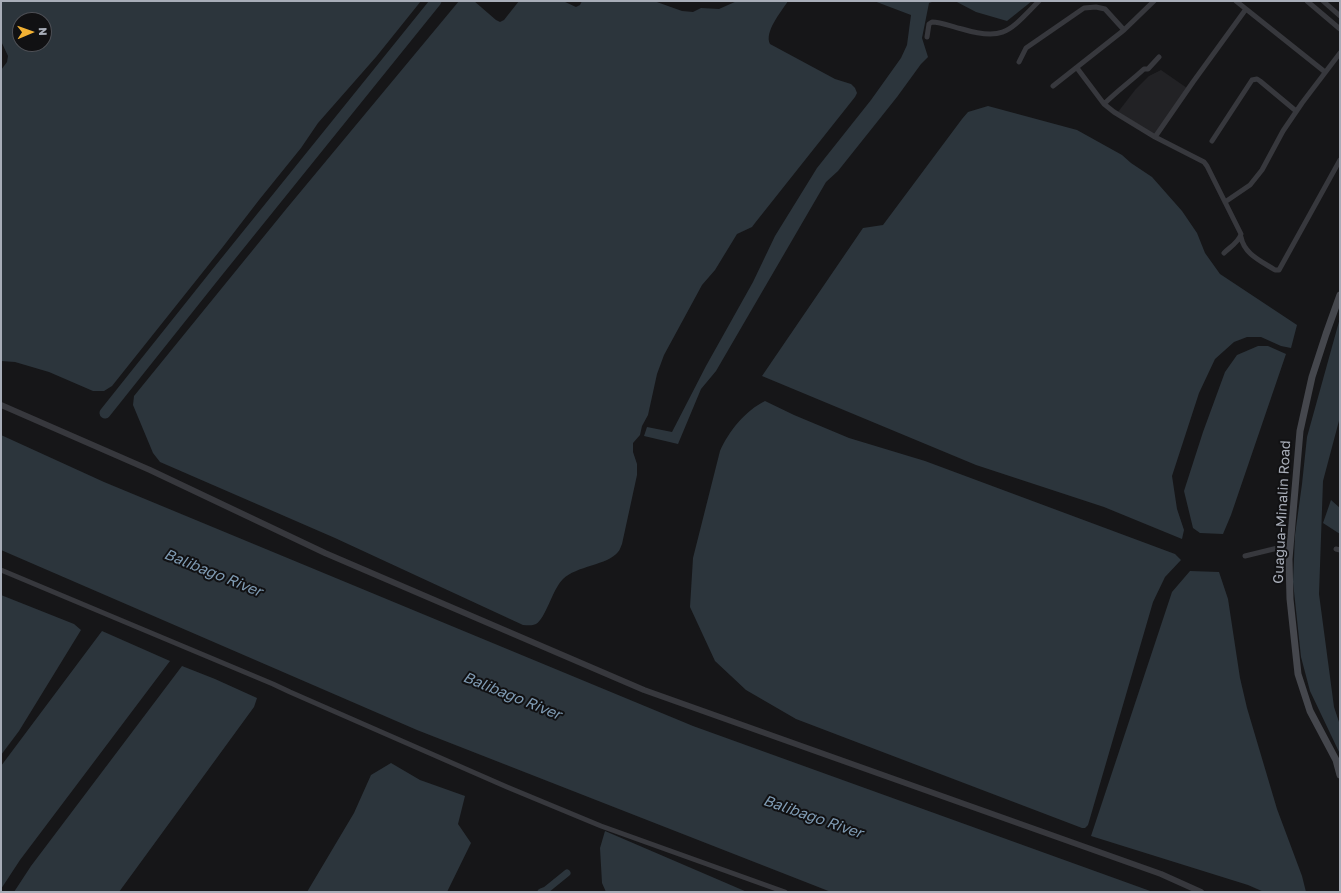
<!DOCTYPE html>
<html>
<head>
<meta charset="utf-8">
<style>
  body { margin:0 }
  #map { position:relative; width:1341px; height:893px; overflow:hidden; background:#161618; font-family:"Golos Text",sans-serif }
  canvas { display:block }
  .frame { position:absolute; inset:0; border:2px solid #a8adb8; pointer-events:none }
  .north { position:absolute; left:12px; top:12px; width:40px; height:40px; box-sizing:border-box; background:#111113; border:1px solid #4d4f55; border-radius:50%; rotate:88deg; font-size:11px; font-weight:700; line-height:16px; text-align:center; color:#a8adb8 }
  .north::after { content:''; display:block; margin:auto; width:14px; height:18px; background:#f2b134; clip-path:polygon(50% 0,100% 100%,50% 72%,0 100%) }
</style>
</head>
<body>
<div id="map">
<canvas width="1341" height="893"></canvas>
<div class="frame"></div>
<div class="north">N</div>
</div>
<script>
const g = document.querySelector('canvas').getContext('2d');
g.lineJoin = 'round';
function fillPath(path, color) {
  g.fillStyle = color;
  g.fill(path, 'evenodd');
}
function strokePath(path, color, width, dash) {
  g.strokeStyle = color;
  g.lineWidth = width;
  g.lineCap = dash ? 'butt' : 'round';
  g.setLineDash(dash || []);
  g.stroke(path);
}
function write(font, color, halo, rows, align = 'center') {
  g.font = font + ' "Golos Text",sans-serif';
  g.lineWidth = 4;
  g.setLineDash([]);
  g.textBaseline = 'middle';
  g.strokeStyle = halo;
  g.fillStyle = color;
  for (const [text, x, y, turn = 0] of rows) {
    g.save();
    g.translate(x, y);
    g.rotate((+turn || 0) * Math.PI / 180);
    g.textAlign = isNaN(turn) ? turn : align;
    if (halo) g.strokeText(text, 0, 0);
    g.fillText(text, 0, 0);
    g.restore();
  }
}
const built = new Path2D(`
  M 1161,70 L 1187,88 L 1155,135 L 1118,112 L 1135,90 L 1149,76 Z`);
const water = new Path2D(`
  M 1,1 L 421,1 L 376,57 L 318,123 L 301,148 L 259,200 L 222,248 L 112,386 L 104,391 L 93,391 L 49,372 L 15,362 L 1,361 L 1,70 L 7,62 L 8,56 L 1,41 ZM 20,20 L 44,20 L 44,44 L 20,44 Z
  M 459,1 L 474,1 L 496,20 L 500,22 L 504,20 L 519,1 L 563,1 L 576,7 L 580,5 L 582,1 L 654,1 L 682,11 L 693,12 L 701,8 L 719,9 L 737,1 L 788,1 C 781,12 764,32 770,44 L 835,79 L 851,84 L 855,88 L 857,93 L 855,97 L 755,223 L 752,227 L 737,234 L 715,270 L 702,285 L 664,355 L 657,374 L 648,415 L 642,426 L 640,435 L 633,443 L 633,452 L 637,464 L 637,475 L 622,544 C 621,546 620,550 618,552 C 608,565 576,566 563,579 C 552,590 546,618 536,624 C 532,626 527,625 523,625 L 335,538 L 160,462 L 153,453 L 133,405 L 134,396 L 287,208 Z
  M 874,1 L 935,1 L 929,3 L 922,38 L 928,57 L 921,64 L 897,97 L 838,171 L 826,182 L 716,371 L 701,389 L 678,444 L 644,436 L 647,427 L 672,432 L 706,366 L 753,282 L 775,236 L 817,168 L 871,100 L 901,58 L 907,45 L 911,15 Z
  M 955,1 L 1032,1 L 1007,21 L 976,12 Z
  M 988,106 L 1077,130 L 1122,155 L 1131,163 L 1152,177 L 1182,211 L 1197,233 L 1205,253 L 1220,274 L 1297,325 L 1291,348 L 1281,346 L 1261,337 L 1247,337 L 1234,342 L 1215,359 L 1199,393 L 1172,476 L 1177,509 L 1184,530 L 1182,539 L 1104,507 L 976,465 L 762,376 L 863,228 L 883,225 L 962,119 L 968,112 Z
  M 1340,318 L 1340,417 L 1323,481 L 1319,594 L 1334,707 L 1340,725 L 1340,754 L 1310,691 L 1301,657 L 1293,582 L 1295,535 L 1302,484 L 1307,437 Z
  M 1258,346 L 1268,346 L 1286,354 L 1231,515 L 1223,534 L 1200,533 L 1193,528 L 1184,491 L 1203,432 L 1225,372 L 1237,355 Z
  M 765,401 L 794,415 L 849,438 L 925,461 L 1175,554 L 1181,560 L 1165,577 L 1153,602 L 1088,825 L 1085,828 L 1082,828 L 796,719 L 746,690 L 715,661 L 690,607 L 693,558 L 720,451 C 729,431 745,411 765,401 Z
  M 1,435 L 104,482 L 693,726 L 1153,892 L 831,892 L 417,730 L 1,550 Z
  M 1331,500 L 1340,508 L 1340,534 L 1323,523 Z
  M 1190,571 L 1219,572 L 1228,599 L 1240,678 L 1247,708 L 1277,809 L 1302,876 L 1306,892 L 1264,892 L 1248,885 L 1091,836 L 1172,592 Z
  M 1,595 L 74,624 L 81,630 L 19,731 L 1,755 Z
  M 102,631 L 170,661 L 20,860 L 1,889 L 1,766 Z
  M 182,666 L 215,679 L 257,698 L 254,707 L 119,892 L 14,892 L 31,866 Z
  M 391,763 L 420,780 L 465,796 L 458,824 L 471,843 L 447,892 L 307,892 L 354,813 L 371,775 Z
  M 605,831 L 747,892 L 606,892 L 602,883 L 600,848 Z`);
const canal = new Path2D(`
  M 541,892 L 546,890 L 567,873`);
const river = new Path2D(`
  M 105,413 L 215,275 L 436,1`);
const minor = new Path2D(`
  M 1236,1 L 1325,72
  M 1307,1 L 1340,29
  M 1323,1 L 1340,16
  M 927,37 L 929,24 L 932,22 C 942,22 952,27 962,29 C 1005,42 1010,30 1039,1
  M 1019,62 L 1026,48 L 1084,8 L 1096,7 L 1105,9 L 1124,30
  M 1077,68 L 1104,104 L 1114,112 L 1155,137 L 1204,162 L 1207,166 L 1241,234 C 1239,242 1230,247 1224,253
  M 1053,86 L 1124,30 L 1154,1
  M 1104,104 C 1117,91 1131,81 1144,69 L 1148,69 L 1159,57
  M 1155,137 L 1193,82 L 1246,9
  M 1212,141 L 1252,80 L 1257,79 L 1260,81 L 1296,111
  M 1225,202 L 1250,185 L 1262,170 L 1283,131 L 1302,103 L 1340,53
  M 1241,237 C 1244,254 1261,261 1275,270 L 1279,270 L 1340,160
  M 1336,549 L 1340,550
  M 1245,556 L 1290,545
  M 1,570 L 273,684 L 290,692 L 507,787 L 601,826 L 785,892`);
const tertiary = new Path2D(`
  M 1,405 L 150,470 L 325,553 L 644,690 L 1161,874 L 1201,892`);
const secondary = new Path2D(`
  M 1340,295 L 1326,334 L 1312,377 L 1300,431 L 1289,559 L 1290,599 L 1298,674 L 1310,711 L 1336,760 L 1340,775`);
const streetNames = [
  ["Guagua-Minalin Road",1282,512,-87]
];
const waterNames = [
  ["Balibago River",213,573,22],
  ["Balibago River",512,696,22],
  ["Balibago River",813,817,19]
];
fillPath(built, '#222225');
fillPath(water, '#2c353c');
strokePath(canal, '#2c353c', 7);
strokePath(river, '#2c353c', 11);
strokePath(minor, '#37383d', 5);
strokePath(tertiary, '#37383d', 6);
strokePath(secondary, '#45474d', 7);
write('14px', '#a8adb8', '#111113', streetNames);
write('italic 15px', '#7f9bb3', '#111113', waterNames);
</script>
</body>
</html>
